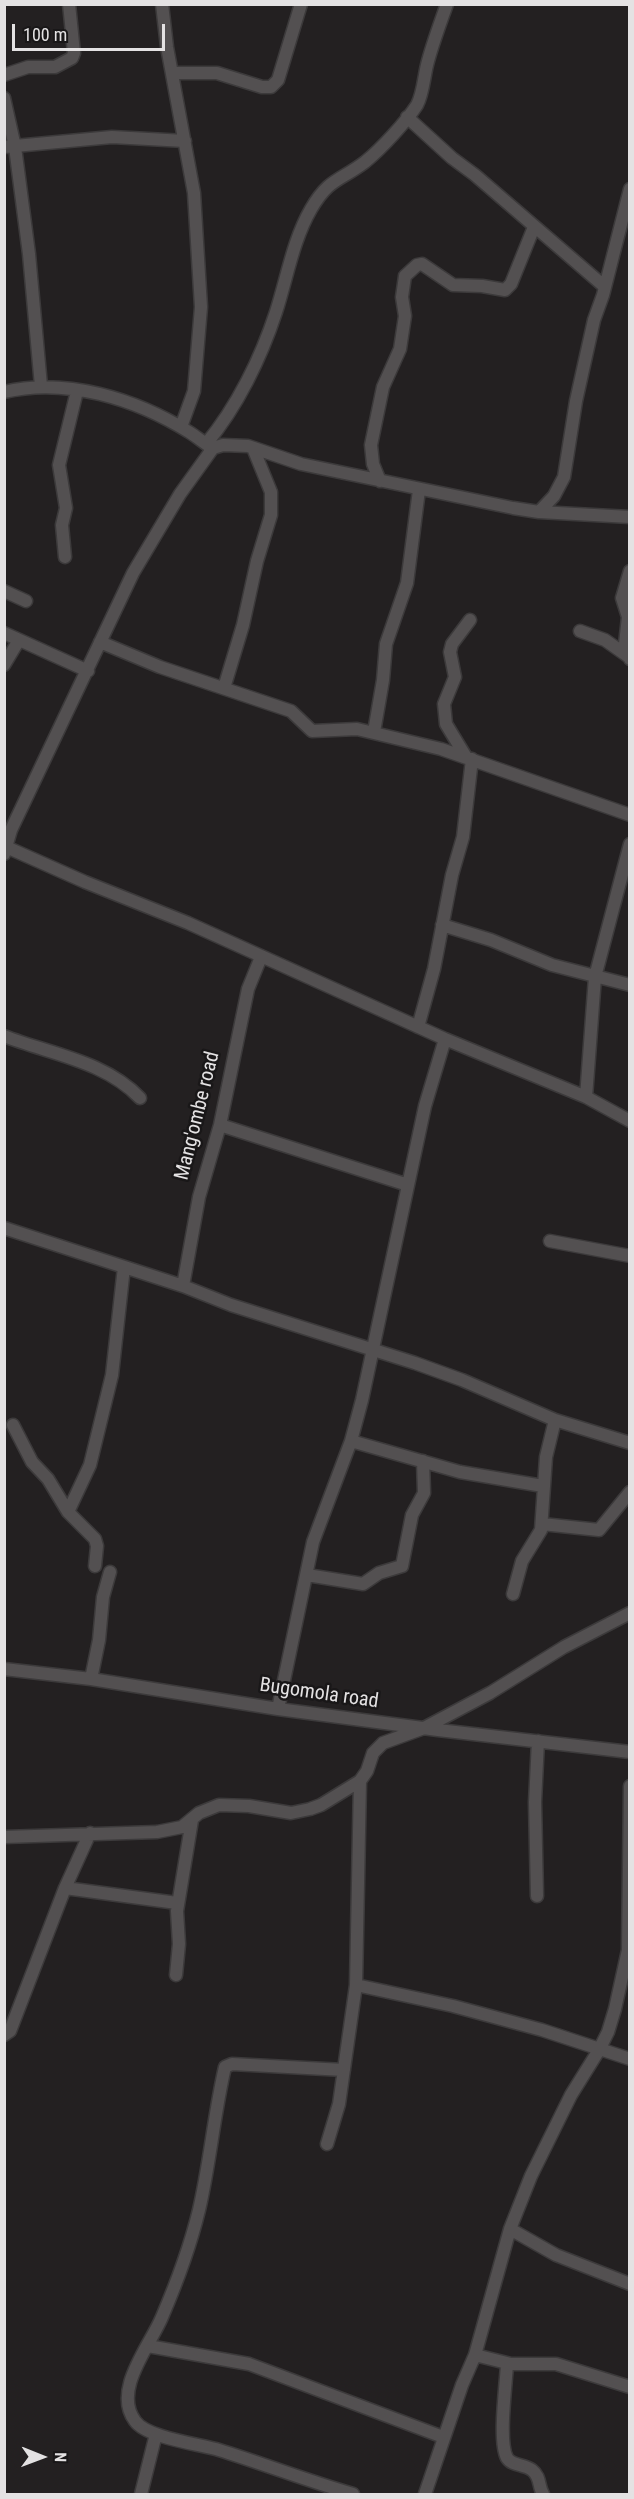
<!DOCTYPE html>
<html>
<head>
<meta charset="utf-8">
<style>
  body { margin:0 }
  #map { position:relative; width:634px; height:2499px; overflow:hidden; background:#232021; font-family:"Roboto Condensed",sans-serif }
  canvas { display:block }
  .frame { position:absolute; inset:0; border:6px solid #e4e2e3; pointer-events:none }
  .north { position:absolute; left:12px; top:2427px; width:60px; height:60px; -webkit-text-stroke:4px #191718; paint-order:stroke; rotate:91deg; font-size:16px; font-weight:700; line-height:24px; text-align:center; color:#e4e2e3 }
  .north::after { content:''; display:block; margin:auto; width:21px; height:27px; background:#e4e2e3; clip-path:polygon(50% 0,100% 100%,50% 72%,0 100%) }
  .scale { position:absolute; left:12px; top:24px; width:153px; height:27px; box-sizing:border-box; border:3px solid #e4e2e3; border-top:0; padding-left:8px; font-size:18px; line-height:21px; white-space:nowrap; color:#e4e2e3; -webkit-text-stroke:4px #191718; paint-order:stroke }
</style>
</head>
<body>
<div id="map">
<canvas width="634" height="2499"></canvas>
<div class="frame"></div>
<div class="north">N</div>
<div class="scale">100 m</div>
</div>
<script>
const g = document.querySelector('canvas').getContext('2d');
g.lineJoin = 'round';
function strokePath(path, color, width, dash) {
  g.strokeStyle = color;
  g.lineWidth = width;
  g.lineCap = dash ? 'butt' : 'round';
  g.setLineDash(dash || []);
  g.stroke(path);
}
function write(font, color, halo, rows, align = 'center') {
  g.font = font + ' "Roboto Condensed",sans-serif';
  g.lineWidth = 5;
  g.setLineDash([]);
  g.textBaseline = 'middle';
  g.strokeStyle = halo;
  g.fillStyle = color;
  for (const [text, x, y, turn = 0] of rows) {
    g.save();
    g.translate(x, y);
    g.rotate((+turn || 0) * Math.PI / 180);
    g.textAlign = isNaN(turn) ? turn : align;
    if (halo) g.strokeText(text, 0, 0);
    g.fillText(text, 0, 0);
    g.restore();
  }
}
const minor = new Path2D(`
  M 162,4 L 167,47 L 194,193 L 201,307 L 194,391 L 181,427
  M 172,73 L 217,73 L 262,87 L 271,87 L 278,80 L 301,4
  M 4,75 L 28,67 L 55,67 L 72,58 L 74,53 L 69,4
  M 4,98 L 15,147 L 29,254 L 41,386
  M 407,117 L 452,158 L 475,175 L 605,287
  M 4,147 L 112,137 L 185,141
  M 4,392 C 66,377 136,399 189,432 C 197,437 204,443 212,448
  M 206,444 C 237,407 261,358 276,312 C 287,278 293,240 311,209 C 329,178 340,181 365,162 C 381,149 406,122 417,105 C 423,94 424,77 427,65 C 432,45 440,24 447,4
  M 380,481 L 373,464 L 371,445 L 383,387 L 400,349 L 405,316 L 402,297 L 405,276 L 417,265 L 422,264 L 453,285 L 482,286 L 505,290 L 511,284 L 534,227
  M 539,512 L 554,496 L 564,477 L 576,401 L 594,320 L 603,295 L 630,189
  M 65,557 L 62,525 L 66,508 L 59,465 L 77,391
  M 630,571 L 622,598 L 628,617 L 625,644 L 630,659
  M 4,591 L 26,601
  M 580,631 L 605,640 L 629,657
  M 4,633 L 88,671
  M 100,642 L 160,667 L 291,711 L 312,731 L 357,729 L 441,749 L 630,815
  M 4,665 L 19,640
  M 224,688 L 243,625 L 257,561 L 271,515 L 271,492 L 253,448
  M 374,732 L 383,680 L 386,644 L 407,583 L 419,490
  M 466,757 L 446,724 L 444,704 L 455,677 L 450,652 L 452,644 L 470,620
  M 4,846 L 85,882 L 188,923 L 445,1039 L 586,1097 L 630,1121
  M 4,854 L 11,830 L 133,573 L 180,494 L 213,448 L 223,445 L 248,446 L 301,464 L 513,508 L 539,512 L 630,517
  M 442,925 L 491,940 L 552,965 L 630,985
  M 418,1027 L 434,969 L 452,875 L 463,837 L 472,759
  M 4,1036 C 50,1054 105,1061 140,1098
  M 586,1097 L 595,977 L 630,844
  M 220,1125 L 408,1185
  M 4,1228 L 183,1286 L 231,1305 L 415,1363 L 462,1380 L 555,1420 L 630,1443
  M 550,1241 L 630,1256
  M 183,1286 L 199,1197 L 220,1125 L 248,989 L 261,957
  M 13,1425 L 32,1462 L 48,1479 L 68,1512 L 95,1539 L 97,1546 L 95,1566
  M 351,1441 L 460,1472 L 543,1486
  M 68,1512 L 90,1465 L 112,1375 L 124,1267
  M 542,1524 L 599,1530 L 630,1492
  M 307,1575 L 363,1584 L 379,1573 L 402,1566 L 412,1515 L 424,1493 L 423,1461
  M 513,1594 L 522,1561 L 541,1530 L 546,1457 L 555,1420
  M 4,1669 L 91,1679 L 278,1709 L 438,1730 L 630,1752
  M 91,1679 L 99,1640 L 103,1597 L 110,1572
  M 278,1709 L 313,1542 L 351,1441 L 362,1400 L 425,1106 L 445,1039
  M 4,1837 L 157,1832 L 182,1827 L 199,1813 L 219,1805 L 249,1806 L 291,1813 L 310,1809 L 321,1805 L 360,1781 L 367,1771 L 373,1753 L 383,1743 L 424,1728 L 490,1693 L 564,1647 L 630,1613
  M 65,1888 L 177,1903
  M 537,1896 L 535,1802 L 538,1741
  M 176,1975 L 179,1944 L 177,1911 L 192,1820
  M 356,1985 L 453,2006 L 542,2030 L 630,2059
  M 4,2035 L 10,2031 L 65,1888 L 90,1833
  M 344,2070 L 232,2064 L 225,2067 C 214,2114 210,2163 199,2210 C 190,2247 177,2282 162,2317 C 150,2346 112,2390 135,2421 C 147,2438 199,2444 219,2450 C 264,2464 308,2481 353,2494
  M 327,2144 L 339,2104 L 356,1985 L 360,1781
  M 510,2229 L 556,2255 L 630,2284
  M 148,2346 L 249,2364 L 443,2437
  M 475,2355 L 511,2364 L 556,2364 L 630,2387
  M 507,2364 C 506,2385 498,2441 507,2458 C 512,2466 524,2464 532,2470 C 541,2477 538,2486 543,2494
  M 141,2494 L 156,2434
  M 425,2494 L 462,2385 L 475,2355 L 510,2229 L 531,2176 L 571,2095 L 599,2050 L 608,2032 L 615,2009 L 628,1950 L 630,1786`);
const streetNames = [
  ["Mang'ombe road",198,1116,-76],
  ["Bugomola road",319,1694,8]
];
strokePath(minor, '#3c3a3b', 15);
strokePath(minor, '#535051', 12);
write('20px', '#e4e2e3', '#191718', streetNames);
</script>
</body>
</html>
